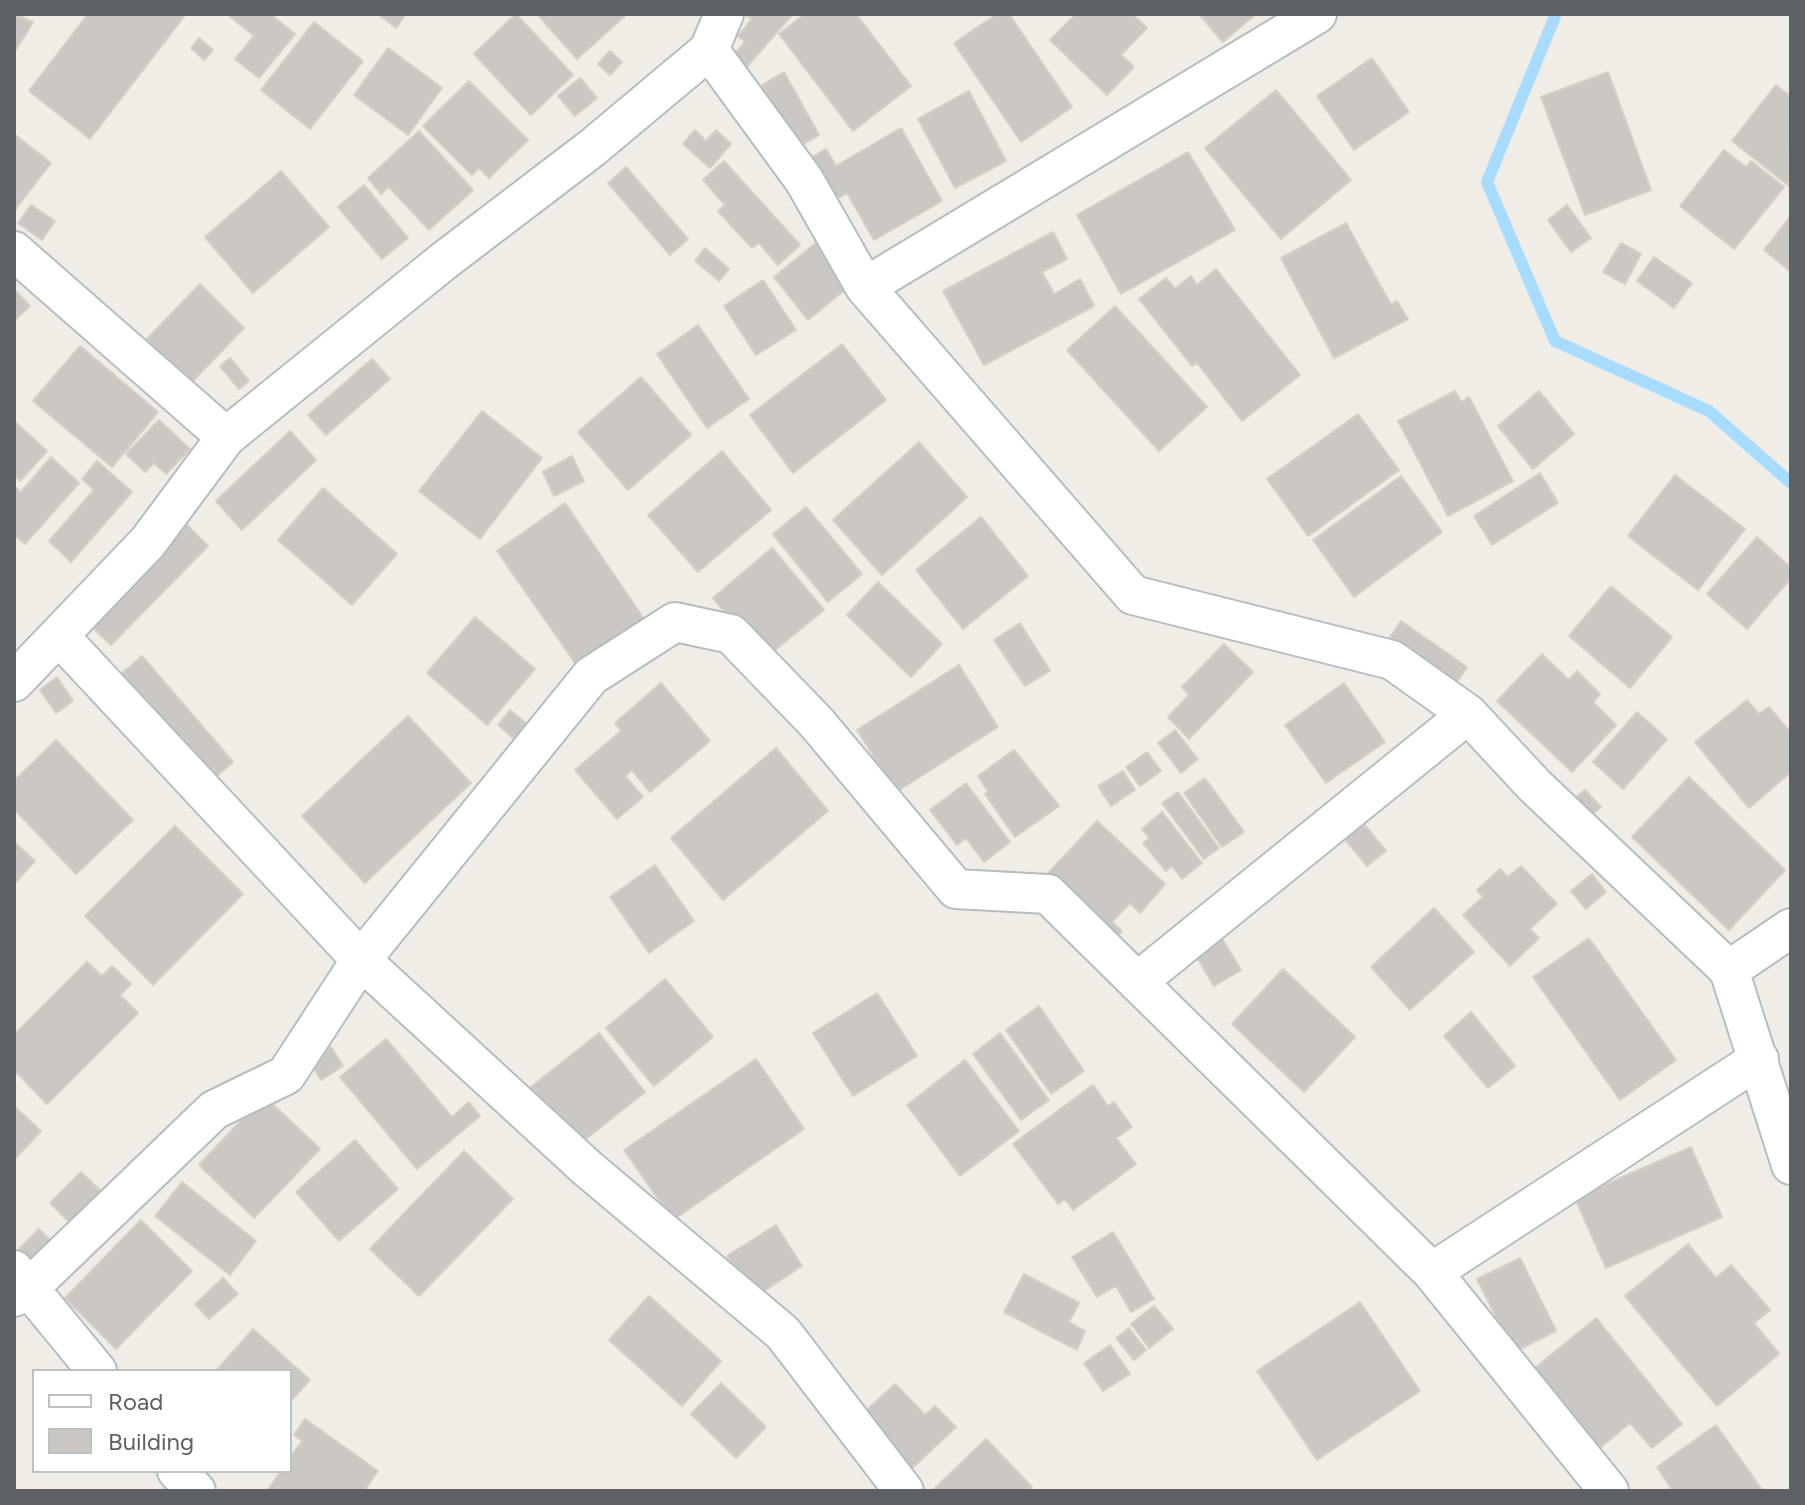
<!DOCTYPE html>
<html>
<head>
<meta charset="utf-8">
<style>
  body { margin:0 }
  #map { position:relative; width:1805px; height:1505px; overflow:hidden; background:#f0ede6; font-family:Figtree,sans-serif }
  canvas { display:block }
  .frame { position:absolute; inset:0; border:16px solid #5d6166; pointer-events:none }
  .legend { position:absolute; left:32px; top:1369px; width:260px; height:104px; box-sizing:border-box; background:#fff; border:2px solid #bec0c2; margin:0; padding:10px 14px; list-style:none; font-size:24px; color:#5d6166 }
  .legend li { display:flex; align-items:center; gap:16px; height:40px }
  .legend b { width:40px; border:2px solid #bec0c2 }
</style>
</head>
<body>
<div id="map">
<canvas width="1805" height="1505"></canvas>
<div class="frame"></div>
<ul class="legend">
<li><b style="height:10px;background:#fff"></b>Road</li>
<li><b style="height:22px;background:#cbc8c3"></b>Building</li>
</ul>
</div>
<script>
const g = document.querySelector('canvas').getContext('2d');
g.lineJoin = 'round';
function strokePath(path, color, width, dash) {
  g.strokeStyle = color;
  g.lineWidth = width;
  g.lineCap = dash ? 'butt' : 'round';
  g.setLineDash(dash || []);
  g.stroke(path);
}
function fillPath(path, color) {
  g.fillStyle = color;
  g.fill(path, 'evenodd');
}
const stream = new Path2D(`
  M 1556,14 L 1487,182 L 1555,341 L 1709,411 L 1791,483`);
const building = new Path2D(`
  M 14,14 L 33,22 L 14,53 Z
  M 88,14 L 186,14 L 90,139 L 29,91 Z
  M 227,14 L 270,14 L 295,34 L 259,78 L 235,59 L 254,36 Z
  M 378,14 L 406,14 L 396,28 Z
  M 516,14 L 573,75 L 531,115 L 474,54 Z
  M 537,14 L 627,14 L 577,59 Z
  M 745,14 L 793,14 L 743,71 L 730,59 L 745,42 L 738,36 L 752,19 Z
  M 805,14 L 856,14 L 911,86 L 853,131 L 779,34 Z
  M 997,14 L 1009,14 L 1072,107 L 1021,142 L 954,43 Z
  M 1076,14 L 1132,14 L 1147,28 L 1121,55 L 1134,67 L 1107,95 L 1050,40 Z
  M 1199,14 L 1256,14 L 1223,42 Z
  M 314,22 L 363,61 L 310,129 L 261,90 Z
  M 199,38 L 213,50 L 204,60 L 191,48 Z
  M 388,48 L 442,88 L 408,135 L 354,95 Z
  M 610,51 L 622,62 L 610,75 L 598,64 Z
  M 1372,58 L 1409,112 L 1354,150 L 1317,96 Z
  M 784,72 L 819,135 L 797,147 L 762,85 Z
  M 1608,72 L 1651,190 L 1585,215 L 1541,97 Z
  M 580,78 L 597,98 L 575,116 L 558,96 Z
  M 469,81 L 528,140 L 489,178 L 479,168 L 472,175 L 423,126 Z
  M 1776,85 L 1791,97 L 1789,186 L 1732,141 Z
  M 1276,90 L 1351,180 L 1281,239 L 1205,148 Z
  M 969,91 L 1006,161 L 955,188 L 918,119 Z
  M 901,128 L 942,201 L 874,240 L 847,193 L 831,202 L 807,160 L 826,149 L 836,166 Z
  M 695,130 L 706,141 L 716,130 L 731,144 L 710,168 L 683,144 Z
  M 419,131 L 473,190 L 429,230 L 389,187 L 381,194 L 368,178 Z
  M 14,134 L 51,163 L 14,211 Z
  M 1724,150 L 1746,167 L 1751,161 L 1784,187 L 1734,249 L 1680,206 Z
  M 1188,152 L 1235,230 L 1121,294 L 1077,215 Z
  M 724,161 L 800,245 L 778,265 L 759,243 L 752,248 L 718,211 L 725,205 L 703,180 Z
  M 626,167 L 688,239 L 670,255 L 608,183 Z
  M 281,171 L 329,227 L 253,293 L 205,237 Z
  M 364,185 L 408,238 L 382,259 L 338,207 Z
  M 31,205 L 55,221 L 42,240 L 18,223 Z
  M 1567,205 L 1591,238 L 1571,252 L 1548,220 Z
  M 1791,216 L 1791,272 L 1764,250 Z
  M 1346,223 L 1391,305 L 1397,301 L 1408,319 L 1334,358 L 1281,258 Z
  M 1053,232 L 1067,259 L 1042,272 L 1054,294 L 1080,279 L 1094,306 L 984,365 L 943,291 Z
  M 817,242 L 852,284 L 808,320 L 774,277 Z
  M 1621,243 L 1641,254 L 1625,284 L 1603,272 Z
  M 705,248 L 729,269 L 719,281 L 695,261 Z
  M 1654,257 L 1692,283 L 1674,308 L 1637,281 Z
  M 1216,269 L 1300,375 L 1242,421 L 1197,363 L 1192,366 L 1139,299 L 1166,278 L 1175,289 L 1191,276 L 1197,285 Z
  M 763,280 L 796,330 L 756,355 L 724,306 Z
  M 200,284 L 244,328 L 191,383 L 147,339 Z
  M 14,289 L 30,306 L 14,321 Z
  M 1115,306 L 1207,407 L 1159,451 L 1067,350 Z
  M 698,325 L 749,399 L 707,428 L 657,354 Z
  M 842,344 L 886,400 L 793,473 L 750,415 Z
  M 80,346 L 158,412 L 112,467 L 33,401 Z
  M 230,358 L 249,381 L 239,389 L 220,366 Z
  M 372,359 L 390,379 L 326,435 L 308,415 Z
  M 641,377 L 691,435 L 628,490 L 578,432 Z
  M 1455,391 L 1461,402 L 1469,397 L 1513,481 L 1448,516 L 1398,421 Z
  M 1539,391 L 1574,434 L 1533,469 L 1498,426 Z
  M 482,411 L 542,458 L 480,539 L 419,491 Z
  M 1358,414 L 1399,470 L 1308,536 L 1267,479 Z
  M 159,420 L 190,449 L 166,474 L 154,463 L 145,472 L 126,454 Z
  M 14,421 L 47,451 L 20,481 L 14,475 Z
  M 290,431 L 316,460 L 242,530 L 216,501 Z
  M 919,442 L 967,497 L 882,575 L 833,520 Z
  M 722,451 L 771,510 L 698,572 L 648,515 Z
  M 572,456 L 584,481 L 554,496 L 543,472 Z
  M 51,457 L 79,483 L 25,544 L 14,535 L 14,486 L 21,492 Z
  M 97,461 L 132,492 L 71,562 L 49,541 L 94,490 L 82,479 Z
  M 1540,473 L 1558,503 L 1492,545 L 1474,516 Z
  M 1675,475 L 1745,529 L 1698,590 L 1628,536 Z
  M 1401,476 L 1442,532 L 1354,597 L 1313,540 Z
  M 323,488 L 397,554 L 352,605 L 278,540 Z
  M 565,503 L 649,626 L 582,673 L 497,551 Z
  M 806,507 L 862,574 L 828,602 L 773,534 Z
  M 981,517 L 1028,576 L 963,629 L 916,570 Z
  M 184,522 L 208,546 L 111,645 L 86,621 Z
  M 1757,537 L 1791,568 L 1791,578 L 1747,629 L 1707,594 Z
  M 772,548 L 824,610 L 764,659 L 713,598 Z
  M 878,582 L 942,644 L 911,677 L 847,615 Z
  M 1611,586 L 1672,637 L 1630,688 L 1569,636 Z
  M 475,617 L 535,669 L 487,725 L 427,673 Z
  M 1401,621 L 1467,667 L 1450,692 L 1384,646 Z
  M 1020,623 L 1050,671 L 1025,686 L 994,640 Z
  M 1224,644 L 1253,672 L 1189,739 L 1168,717 L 1189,695 L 1182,687 Z
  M 1542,654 L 1569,680 L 1577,671 L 1600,694 L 1593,702 L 1616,725 L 1572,772 L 1497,701 Z
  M 142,656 L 233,762 L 211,781 L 120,675 Z
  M 959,665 L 998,727 L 896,792 L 857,730 Z
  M 57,677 L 73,701 L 56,713 L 40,690 Z
  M 661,683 L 710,741 L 650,792 L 632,770 L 625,776 L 643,797 L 617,819 L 575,770 L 621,731 L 615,723 Z
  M 1344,683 L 1385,742 L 1326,783 L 1285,725 Z
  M 1747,700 L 1759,714 L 1769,707 L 1791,733 L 1791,772 L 1749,808 L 1695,742 Z
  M 510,710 L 527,724 L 514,739 L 498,725 Z
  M 1637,712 L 1667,739 L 1623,789 L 1593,762 Z
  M 408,716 L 471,783 L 365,883 L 302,816 Z
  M 1175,730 L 1198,759 L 1181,773 L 1158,743 Z
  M 56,740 L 133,820 L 76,874 L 14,809 L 14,781 Z
  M 776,748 L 828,811 L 723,900 L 671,838 Z
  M 1014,750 L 1059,806 L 1015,837 L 985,794 L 988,792 L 978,776 Z
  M 1147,752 L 1161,771 L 1140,786 L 1126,767 Z
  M 1123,771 L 1135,790 L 1111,806 L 1098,786 Z
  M 1689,777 L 1785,870 L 1729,930 L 1632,837 Z
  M 1205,778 L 1244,832 L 1222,847 L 1184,793 Z
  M 966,783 L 1010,842 L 984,862 L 966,838 L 957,845 L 930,810 Z
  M 1585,790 L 1601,807 L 1587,819 L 1571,801 Z
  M 1178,792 L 1219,848 L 1204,859 L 1162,803 Z
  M 1162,812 L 1202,863 L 1182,879 L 1172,866 L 1166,871 L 1143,843 L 1149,838 L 1142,829 Z
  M 1097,821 L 1165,884 L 1140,913 L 1130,903 L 1112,922 L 1122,931 L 1107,947 L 1039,883 Z
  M 1363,823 L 1386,851 L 1367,866 L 1344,838 Z
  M 175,826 L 243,894 L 153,985 L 85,916 Z
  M 14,842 L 35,861 L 14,884 Z
  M 655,865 L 694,921 L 649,953 L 610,897 Z
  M 1521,866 L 1557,904 L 1530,929 L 1539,938 L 1510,966 L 1463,915 L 1483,897 L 1477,890 L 1500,869 L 1508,877 Z
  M 1592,874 L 1606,892 L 1586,909 L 1571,891 Z
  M 1434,908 L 1474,952 L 1410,1010 L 1371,967 Z
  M 1220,935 L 1241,970 L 1214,986 L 1193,951 Z
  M 1589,938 L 1676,1060 L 1620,1100 L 1533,977 Z
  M 87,962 L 102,976 L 112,966 L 131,984 L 120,995 L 138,1013 L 47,1104 L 14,1070 L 14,1035 Z
  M 1283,969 L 1355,1037 L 1304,1092 L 1232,1024 Z
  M 665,979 L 713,1037 L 654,1086 L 606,1028 Z
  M 877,993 L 917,1056 L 853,1096 L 813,1033 Z
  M 1039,1006 L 1084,1071 L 1051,1094 L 1006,1030 Z
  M 1471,1012 L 1515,1066 L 1488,1088 L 1444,1036 Z
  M 599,1033 L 645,1092 L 577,1146 L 531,1087 Z
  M 1000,1033 L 1049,1100 L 1021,1120 L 973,1054 Z
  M 386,1039 L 452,1117 L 469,1102 L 480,1116 L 417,1169 L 340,1077 Z
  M 331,1047 L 343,1066 L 321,1080 L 309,1061 Z
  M 756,1059 L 804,1129 L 673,1220 L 624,1150 Z
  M 965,1060 L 1019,1131 L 960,1176 L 907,1105 Z
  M 1093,1085 L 1108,1106 L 1114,1102 L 1132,1127 L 1116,1138 L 1136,1164 L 1073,1210 L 1065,1199 L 1058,1204 L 1013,1144 Z
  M 264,1096 L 320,1149 L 254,1218 L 199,1165 Z
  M 14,1106 L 41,1131 L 14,1160 Z
  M 355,1140 L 398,1189 L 339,1241 L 296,1192 Z
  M 1691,1147 L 1722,1217 L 1606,1268 L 1575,1198 Z
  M 464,1151 L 513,1199 L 419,1296 L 370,1249 Z
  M 81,1172 L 103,1193 L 72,1225 L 50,1203 Z
  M 182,1182 L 256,1241 L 230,1275 L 155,1216 Z
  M 141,1220 L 192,1271 L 116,1349 L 65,1298 Z
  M 776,1225 L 802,1266 L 755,1297 L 727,1256 Z
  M 39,1229 L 58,1248 L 30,1277 L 14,1254 Z
  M 1113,1232 L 1154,1299 L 1131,1312 L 1116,1286 L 1097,1297 L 1072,1257 Z
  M 1688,1244 L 1716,1278 L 1731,1265 L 1770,1310 L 1754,1323 L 1779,1354 L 1717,1406 L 1625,1296 Z
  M 1520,1258 L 1556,1331 L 1514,1352 L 1477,1279 Z
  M 1024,1274 L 1079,1303 L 1069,1322 L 1085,1331 L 1077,1350 L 1004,1312 Z
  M 223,1278 L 238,1294 L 209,1319 L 195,1304 Z
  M 649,1296 L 721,1361 L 682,1406 L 609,1340 Z
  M 1360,1302 L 1420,1391 L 1317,1460 L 1257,1371 Z
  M 1154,1306 L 1173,1329 L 1149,1348 L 1131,1324 Z
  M 1596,1318 L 1682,1424 L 1652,1448 L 1630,1423 L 1595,1452 L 1530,1372 Z
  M 1129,1328 L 1146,1350 L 1134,1360 L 1116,1338 Z
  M 253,1329 L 310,1380 L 290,1402 L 290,1371 L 216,1371 Z
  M 1110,1345 L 1130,1374 L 1103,1391 L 1084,1363 Z
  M 721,1383 L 766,1427 L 736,1458 L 691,1414 Z
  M 895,1384 L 925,1415 L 935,1406 L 956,1427 L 905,1475 L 855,1421 Z
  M 305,1419 L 378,1471 L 364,1491 L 267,1491 L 281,1471 L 290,1471 L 290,1458 L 302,1441 L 294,1435 Z
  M 1716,1425 L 1763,1491 L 1673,1491 L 1657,1467 Z
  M 986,1439 L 1032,1487 L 1028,1491 L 932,1491 Z`);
const minor = new Path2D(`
  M 709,50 L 804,180 L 865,287 L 1133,595 L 1392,660 L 1468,714 L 1534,785 L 1729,970 L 1791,1165
  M 14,251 L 226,437
  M 865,287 L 1317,14
  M 59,636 L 361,960 L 587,1168 L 783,1333 L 904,1491
  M 14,682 L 148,542 L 226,437 L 445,260 L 592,148 L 709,50 L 724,14
  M 1729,970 L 1791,928
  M 1137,982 L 1468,714
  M 14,1270 L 97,1371
  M 1432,1272 L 1759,1059
  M 14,1297 L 29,1288 L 214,1110 L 286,1075 L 361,960 L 591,676 L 675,622 L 731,634 L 816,722 L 956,889 L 1048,894 L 1432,1272 L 1609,1491
  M 177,1471 L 196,1491`);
strokePath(stream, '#a7dbff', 12);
fillPath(building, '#cbc8c3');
strokePath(building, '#d5cfc4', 2);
strokePath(minor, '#b8bbc0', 42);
strokePath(minor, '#fff', 38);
</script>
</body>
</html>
